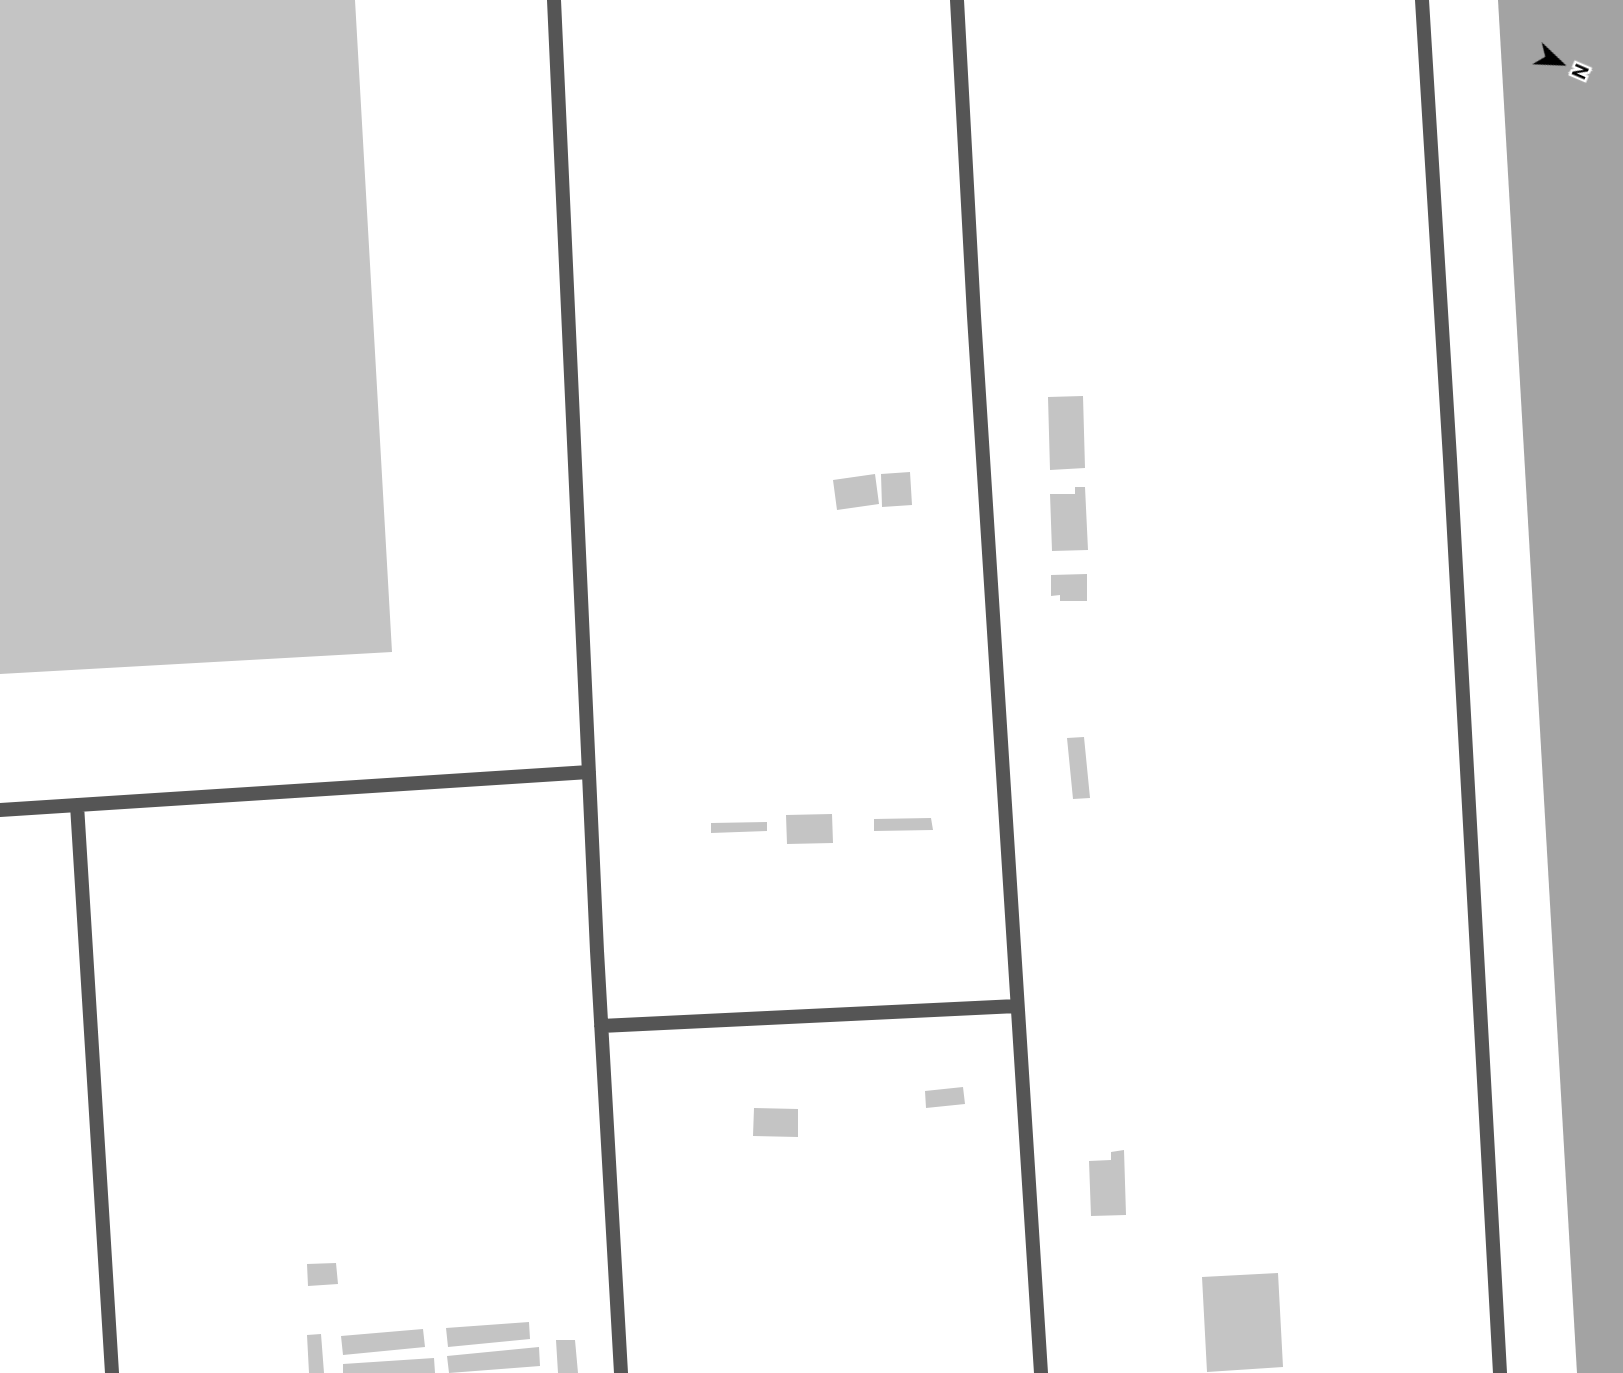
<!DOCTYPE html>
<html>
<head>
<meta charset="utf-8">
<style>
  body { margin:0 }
  #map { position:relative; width:1623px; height:1373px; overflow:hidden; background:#fff; font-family:"DM Sans",sans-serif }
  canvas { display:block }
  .north { position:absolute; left:1525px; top:28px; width:70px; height:70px; -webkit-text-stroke:5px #fff; paint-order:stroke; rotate:113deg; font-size:19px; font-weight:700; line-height:28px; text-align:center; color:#000 }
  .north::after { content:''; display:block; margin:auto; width:24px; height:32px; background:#000; clip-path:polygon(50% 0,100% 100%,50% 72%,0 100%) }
</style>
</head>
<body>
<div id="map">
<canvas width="1623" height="1373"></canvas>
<div class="north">N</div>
</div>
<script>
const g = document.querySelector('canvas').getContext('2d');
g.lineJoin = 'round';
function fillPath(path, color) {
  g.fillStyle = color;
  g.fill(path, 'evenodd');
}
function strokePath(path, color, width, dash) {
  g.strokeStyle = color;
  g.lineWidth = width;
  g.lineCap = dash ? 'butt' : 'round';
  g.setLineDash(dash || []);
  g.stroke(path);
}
const water = new Path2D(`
  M 1498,0 L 1623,0 L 1623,1373 L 1577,1373 Z`);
const building = new Path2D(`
  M 0,0 L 355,0 L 392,652 L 0,674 Z
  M 1083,396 L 1085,468 L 1050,470 L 1048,397 Z
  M 910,472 L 912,505 L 882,507 L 881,474 Z
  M 875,474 L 879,504 L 837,510 L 833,480 Z
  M 1075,487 L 1085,487 L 1088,550 L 1052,551 L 1050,494 L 1075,494 Z
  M 1087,574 L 1087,601 L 1060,601 L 1060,595 L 1051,596 L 1051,575 Z
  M 1084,737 L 1090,798 L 1073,799 L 1067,738 Z
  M 832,814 L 833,843 L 787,844 L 786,815 Z
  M 931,818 L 933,830 L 874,831 L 874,819 Z
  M 767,822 L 767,831 L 711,833 L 711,823 Z
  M 963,1087 L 965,1104 L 926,1108 L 925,1091 Z
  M 754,1108 L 798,1109 L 798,1137 L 753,1136 Z
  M 1124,1150 L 1126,1215 L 1091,1216 L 1089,1161 L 1111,1160 L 1111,1152 Z
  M 336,1263 L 338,1284 L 308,1286 L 307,1264 Z
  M 1278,1273 L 1283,1367 L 1207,1372 L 1202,1277 Z
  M 529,1322 L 530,1339 L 448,1347 L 446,1328 Z
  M 423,1329 L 425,1347 L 343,1355 L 341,1336 Z
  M 321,1334 L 324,1373 L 309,1373 L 307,1335 Z
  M 556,1340 L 575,1340 L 578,1373 L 558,1373 Z
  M 539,1347 L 540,1366 L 449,1373 L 447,1356 Z
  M 434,1358 L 435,1373 L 343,1373 L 343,1364 Z`);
const lane = new Path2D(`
  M 554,0 L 597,951 L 621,1373
  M 957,0 L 974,316 L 1041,1373
  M 1422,0 L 1450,459 L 1500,1373
  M 77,805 L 112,1373
  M 0,810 L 589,772
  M 601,1026 L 1017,1006`);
fillPath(water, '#a3a3a3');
fillPath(building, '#c4c4c4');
strokePath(lane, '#555', 14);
</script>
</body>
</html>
